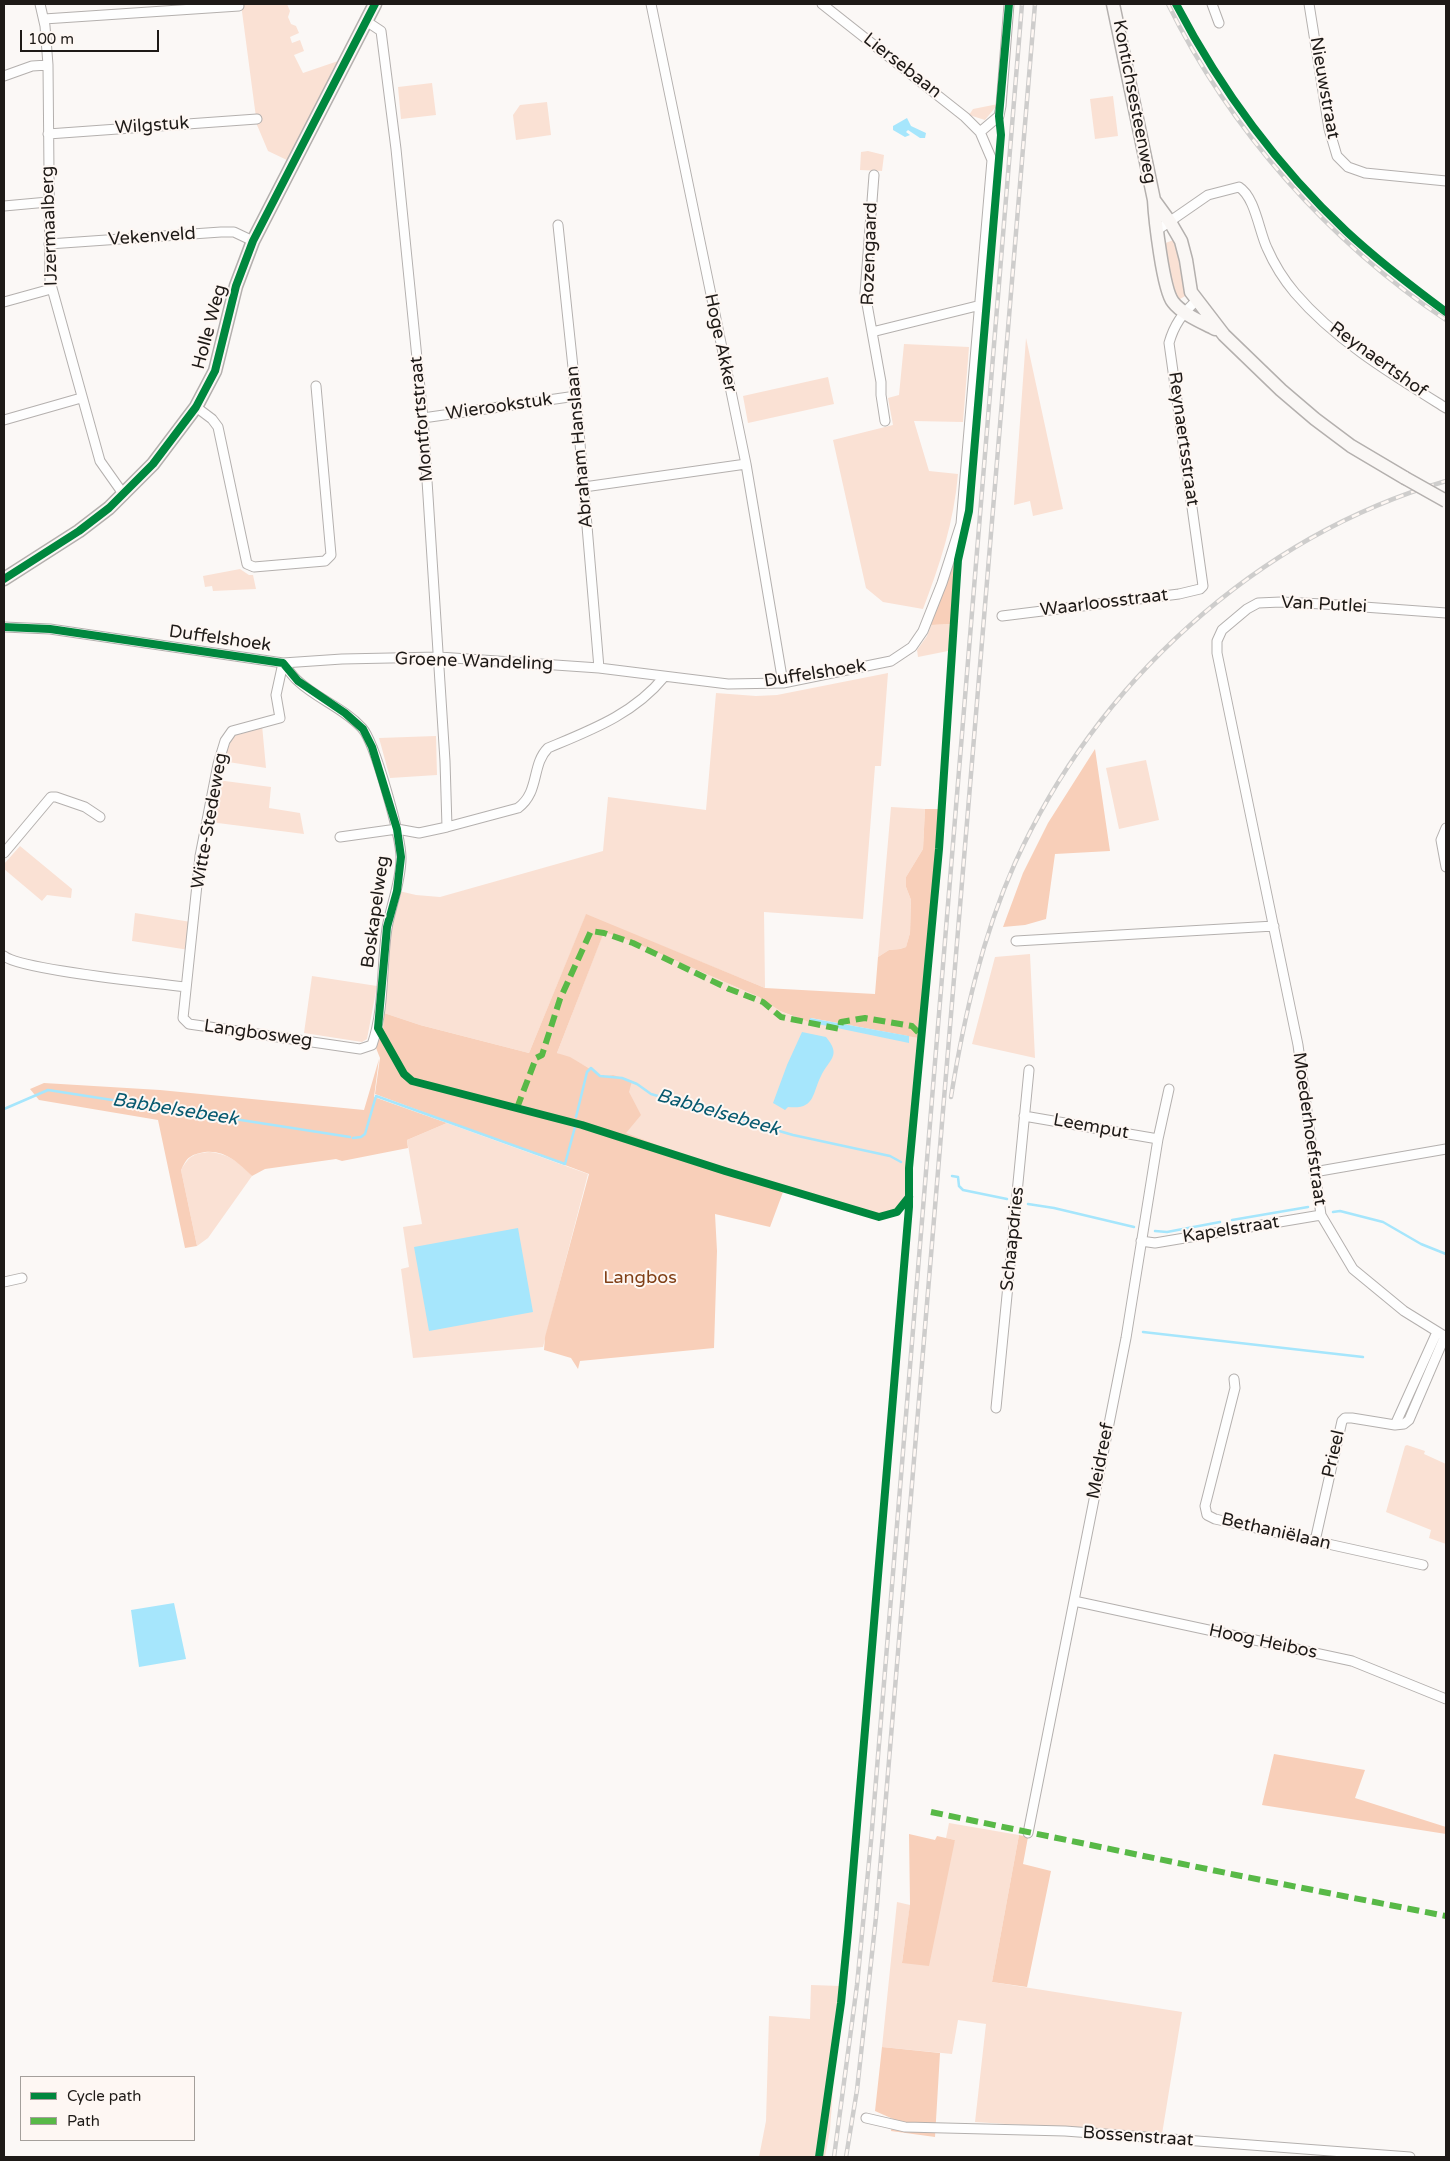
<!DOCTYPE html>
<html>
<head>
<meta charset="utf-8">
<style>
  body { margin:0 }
  #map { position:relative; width:1450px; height:2161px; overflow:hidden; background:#fbf8f6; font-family:"Varela Round",sans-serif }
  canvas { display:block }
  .frame { position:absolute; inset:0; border:5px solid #1e1a17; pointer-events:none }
  .legend { position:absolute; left:20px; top:2076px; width:175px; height:65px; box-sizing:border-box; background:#fef7f3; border:1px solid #a49f9b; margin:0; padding:6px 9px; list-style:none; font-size:15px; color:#1e1a17 }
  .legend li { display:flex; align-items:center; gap:10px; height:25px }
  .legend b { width:25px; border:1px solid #a49f9b }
  .scale { position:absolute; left:20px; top:30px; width:139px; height:22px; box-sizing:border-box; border:2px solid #1e1a17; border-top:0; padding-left:6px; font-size:15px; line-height:18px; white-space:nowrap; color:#1e1a17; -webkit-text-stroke:4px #fef7f3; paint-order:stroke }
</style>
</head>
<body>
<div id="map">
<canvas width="1450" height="2161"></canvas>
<div class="frame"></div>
<ul class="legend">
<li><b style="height:6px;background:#00873e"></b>Cycle path</li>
<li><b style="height:6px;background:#58b947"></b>Path</li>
</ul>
<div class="scale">100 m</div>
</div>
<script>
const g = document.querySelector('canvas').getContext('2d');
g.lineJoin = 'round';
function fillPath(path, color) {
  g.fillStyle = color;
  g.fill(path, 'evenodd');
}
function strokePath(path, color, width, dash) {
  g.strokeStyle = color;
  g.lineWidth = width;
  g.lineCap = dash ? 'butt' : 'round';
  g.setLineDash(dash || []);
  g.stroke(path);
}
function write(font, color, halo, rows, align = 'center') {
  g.font = font + ' "Varela Round",sans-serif';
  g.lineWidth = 4;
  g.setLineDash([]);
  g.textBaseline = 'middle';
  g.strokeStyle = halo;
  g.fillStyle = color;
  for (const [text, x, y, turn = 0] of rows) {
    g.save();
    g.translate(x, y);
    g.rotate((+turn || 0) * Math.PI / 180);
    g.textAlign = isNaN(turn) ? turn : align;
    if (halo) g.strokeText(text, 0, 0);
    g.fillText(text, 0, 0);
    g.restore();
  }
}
const green = new Path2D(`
  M 241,4 L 287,4 L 290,11 L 288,17 L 291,24 L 296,26 L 299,33 L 290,37 L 292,43 L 300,40 L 304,51 L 294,55 L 303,73 L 341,60 L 289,161 L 268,151 L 257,125 Z
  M 432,83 L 436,115 L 401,119 L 398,87 Z
  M 1113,96 L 1118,136 L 1095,139 L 1090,99 Z
  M 547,102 L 551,135 L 516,140 L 513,115 L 520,105 Z
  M 998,104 L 985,120 L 969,115 L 973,109 Z
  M 868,151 L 884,155 L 882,171 L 860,170 L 861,152 Z
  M 1176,239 L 1189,294 L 1180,299 L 1172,294 L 1163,244 Z
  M 1026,338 L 1063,509 L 1033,516 L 1030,501 L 1014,505 Z
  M 904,344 L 969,347 L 963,422 L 914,421 L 929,471 L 958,474 C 954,522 940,564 923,609 L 883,602 L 866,588 L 833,440 L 893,425 L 888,398 L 899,395 Z
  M 828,377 L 834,404 L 748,423 L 743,396 Z
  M 240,569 L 249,575 L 253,575 L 256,589 L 213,591 L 212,586 L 205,587 L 203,576 Z
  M 952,624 L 948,651 L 918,657 L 917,650 L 927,636 L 931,625 Z
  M 888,673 L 881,766 L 875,766 L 863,919 L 764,912 L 765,988 L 586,915 L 529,1053 L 420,1025 L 384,1013 L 390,927 L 399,891 L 416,895 L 440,897 L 603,851 L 608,797 L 706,810 L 716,693 L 756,696 L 777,695 Z
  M 262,725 L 266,768 L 222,761 C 231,731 233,734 262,725 Z
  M 436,736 L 437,775 L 390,778 L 379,738 Z
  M 1146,760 L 1159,820 L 1119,829 L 1106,768 Z
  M 217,780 L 271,787 L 269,808 L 300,813 L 304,834 L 210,822 Z
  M 891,807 L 925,809 L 923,849 L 906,877 L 906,887 L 911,900 L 910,933 L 906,947 L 900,949 L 889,950 L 878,957 Z
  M 20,846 L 72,889 L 71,898 L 47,895 L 42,901 L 4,869 L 4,864 Z
  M 135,913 L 191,922 L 189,950 L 132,941 Z
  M 604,931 L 633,942 L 759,997 L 780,1011 L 799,1019 L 908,1042 L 909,1036 L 918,1038 L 907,1163 L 909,1197 L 897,1212 L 879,1217 L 611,1136 L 613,1075 L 602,1076 L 585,1066 L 557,1053 Z
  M 1030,954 L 1035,1058 L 972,1044 L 995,957 Z
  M 312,976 L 377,986 L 367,1039 L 362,1042 L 304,1033 Z
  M 447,1123 L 588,1174 L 543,1347 L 413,1358 L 401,1269 L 409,1267 L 403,1227 L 422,1224 L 407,1140 Z
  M 210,1152 C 231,1155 237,1161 252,1176 L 208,1238 L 197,1246 L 181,1170 C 190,1155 193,1154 210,1152 Z
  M 1407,1445 L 1425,1451 L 1424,1454 L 1446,1464 L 1446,1544 L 1429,1538 L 1431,1530 L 1386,1512 L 1405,1446 Z
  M 949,1823 L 1019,1835 L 992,1982 L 1182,2012 L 1162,2134 L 975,2122 L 986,2024 L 958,2020 L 952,2054 L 882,2047 L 897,1902 L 910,1905 L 902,1963 L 955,1840 L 946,1838 Z
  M 811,1985 L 841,1986 L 830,2129 L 825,2157 L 759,2157 L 766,2121 L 769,2016 L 810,2019 Z`);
const forest = new Path2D(`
  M 953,561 L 956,561 L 952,624 L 931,625 Z
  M 1095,749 L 1110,851 L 1055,854 L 1046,919 L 1025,925 L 1003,927 L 1023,873 L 1048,823 Z
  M 925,809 L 939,809 L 923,1005 L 918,1038 L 811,1018 L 809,1022 L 780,1011 L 759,997 L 633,942 L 604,932 L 557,1053 L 570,1057 L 602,1076 L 613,1075 L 632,1081 L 629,1092 L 641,1115 L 626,1133 L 725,1171 L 773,1186 L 783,1192 L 770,1227 L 715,1214 L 717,1251 L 714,1348 L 580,1361 L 578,1369 L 571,1358 L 544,1350 L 545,1337 L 589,1174 L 375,1094 L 380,1058 L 376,1048 L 383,1028 L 384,1013 L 420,1025 L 529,1053 L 586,914 L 765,988 L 875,994 L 878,957 L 889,950 L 900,949 L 906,947 L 910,933 L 911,900 L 906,887 L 906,877 L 923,849 Z
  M 379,1059 L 374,1097 L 447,1123 L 407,1140 L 408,1148 L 342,1161 L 336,1159 L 265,1169 L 252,1176 C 238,1163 226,1150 205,1152 C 200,1153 194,1154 190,1157 C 186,1159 183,1166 181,1170 L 197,1246 L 185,1248 L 158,1120 L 39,1100 L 30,1089 L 44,1083 L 160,1090 L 364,1110 Z
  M 1274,1754 L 1365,1770 L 1355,1798 L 1446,1827 L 1446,1834 L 1262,1805 Z
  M 909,1834 L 935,1840 L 937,1836 L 955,1840 L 929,1966 L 902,1963 L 910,1904 Z
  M 1019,1835 L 1028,1837 L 1023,1864 L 1051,1871 L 1027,1987 L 992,1982 Z
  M 882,2047 L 940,2053 L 935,2137 L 891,2131 L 893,2119 L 875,2111 Z`);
const water = new Path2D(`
  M 907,118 L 911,126 L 926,133 L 925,138 L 920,138 L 908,130 L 906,132 L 910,135 L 905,137 L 893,130 L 893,126 Z
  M 810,1018 L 909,1036 L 909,1043 L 813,1023 L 809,1022 Z
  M 802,1032 L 826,1037 C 842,1056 829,1059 821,1076 C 812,1094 815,1110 788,1107 L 785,1110 L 773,1103 L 787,1065 Z
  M 518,1228 L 533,1312 L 429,1331 L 414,1247 Z
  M 174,1603 L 186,1659 L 139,1667 L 131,1610 Z`);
const stream = new Path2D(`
  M 4,1109 L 48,1090 L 350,1137
  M 576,1117 L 587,1072 L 591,1068 L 600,1076 L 622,1078 L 637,1084 L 651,1094 L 793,1135 L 890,1156 L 901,1162
  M 353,1138 L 361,1137 L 365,1134 L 376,1096 L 565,1164 L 575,1127
  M 952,1176 L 958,1177 L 959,1186 L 963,1190 L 1007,1199
  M 1028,1204 L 1054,1208 L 1134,1227
  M 1333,1212 L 1340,1211 L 1383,1222 L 1421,1244 L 1446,1254
  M 1232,1220 L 1308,1207
  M 1155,1231 L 1167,1232 L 1220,1222
  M 1143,1332 L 1363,1357`);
const street = new Path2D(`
  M 40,4 L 45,26 L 48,65 L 50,281 L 100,461 L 124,495
  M 651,4 L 746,464 L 783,683
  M 1212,4 L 1219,23
  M 1309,4 L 1329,129 L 1337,156 L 1348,167 L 1365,173 L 1446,181
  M 44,19 L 239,6
  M 366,21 L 381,31 L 396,149 L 423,418 L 445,761 L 447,827
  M 4,76 L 32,66 L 48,65
  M 980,132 L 999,116 L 1001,106 L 1009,4
  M 48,134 L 257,119
  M 874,175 L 865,293 L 881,382 L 881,395 L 885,421
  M 4,206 L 48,202
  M 558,225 L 576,396 L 599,668
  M 1156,231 L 1208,195 L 1239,187 C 1255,197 1259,231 1267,248 C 1274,264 1284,280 1295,293 C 1336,341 1393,375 1446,408
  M 49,244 L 221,232 L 234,232 L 253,241
  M 4,302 L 51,289
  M 872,332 L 981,305
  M 196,407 L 212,419 L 218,427 L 247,564 L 254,567 L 325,561 L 331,555 L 316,386
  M 423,418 L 576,396
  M 4,420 L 81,398
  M 584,487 L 746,464
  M 1446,613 L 1323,604 L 1281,602 L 1258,603 L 1247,609 L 1222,630 L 1217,641 L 1217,653 L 1298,1045 L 1321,1215 L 1353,1269 L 1404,1311 L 1446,1337
  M 1002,616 L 1179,594 L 1200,589 L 1203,586 L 1169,343 C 1174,325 1182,314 1196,301
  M 4,627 L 50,629 L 283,663 L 342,659 L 439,657 L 599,668 L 728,684 L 783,683 L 891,661 L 912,647 L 923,631 L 942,583 L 961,524 L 992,160 L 980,132 L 965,117 L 822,4
  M 283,663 C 288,669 292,676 298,681 C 317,699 344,708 362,728 C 375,742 401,837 401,858 C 401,882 391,905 387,928 C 381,967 385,1007 372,1045 L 360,1049 L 189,1024 L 183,1018 L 200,856 L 218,764 L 225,741 L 232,731 L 280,718 L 276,695 Z
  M 1446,828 L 1441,840 L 1446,867
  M 340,837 L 397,829 L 419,833 L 447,827 L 518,808 C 540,792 531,765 548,748 C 591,730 634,714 664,677
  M 4,853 L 51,797 L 56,797 L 85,807 L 100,817
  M 1016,941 L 1274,926
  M 4,956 C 21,970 155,983 186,987
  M 1024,1116 L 1158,1139
  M 1314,1172 L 1446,1149
  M 1141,1241 L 1155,1243 L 1321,1215
  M 4,1282 L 22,1278
  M 1234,1379 L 1235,1388 L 1205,1506 L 1207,1515 L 1215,1519 L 1423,1565
  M 996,1408 L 1029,1070
  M 1395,1425 L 1437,1332
  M 1315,1541 L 1342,1421 L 1345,1418 L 1352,1418 L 1395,1425 L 1404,1424 L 1409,1420 L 1445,1336
  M 1074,1601 L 1352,1661 L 1446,1699
  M 1028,1833 L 1126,1338 L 1158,1139 L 1169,1089
  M 866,2118 L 905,2127 L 1065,2131 L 1410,2157`);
const secondary = new Path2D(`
  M 1113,4 L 1154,200 C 1155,218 1163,290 1173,302 C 1182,314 1202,322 1215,329
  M 1154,200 L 1170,222 L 1181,241 L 1186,260 L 1191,292 L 1224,335 L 1281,390 L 1315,419 L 1351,446 L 1405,478
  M 4,579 L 79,531 L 109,508 L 153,464 L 196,407 L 215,371 L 236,286 L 253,241 L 375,4`);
const rail = new Path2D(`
  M 1168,4 C 1230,130 1329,242 1446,320
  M 951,1097 C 964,1017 982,937 1015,863 C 1097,683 1255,537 1446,481
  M 834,2157 L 857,1985 L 871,1841 L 1022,4
  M 846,2157 L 857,2090 L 876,1917 L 1035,4`);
const secondaryBridge = new Path2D(`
  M 1405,478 L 1446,501`);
const quiet = new Path2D(`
  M 517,1108 L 536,1058 L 542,1055 L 560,999 L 591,931 L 604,933 L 633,943 L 729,989 L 763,1002 L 781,1017 L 840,1029 L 841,1022 L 865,1018 L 912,1026 L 920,1034
  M 931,1812 L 1236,1875 L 1446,1916`);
const cycleway = new Path2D(`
  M 1176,4 C 1220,88 1277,166 1346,231 C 1377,260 1411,286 1446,312
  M 4,579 L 79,531 L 109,508 L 153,464 L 196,407 L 215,371 L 236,286 L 253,241 L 375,4
  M 4,627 L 50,629 L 283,663 L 298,681 L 345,713 L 363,729 L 372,747 L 397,829 L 401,857 L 397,891 L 387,927 L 378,1028 L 404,1074 L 412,1081 L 582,1125 L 725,1171 L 879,1217 L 897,1212 L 909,1197
  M 819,2157 L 841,2003 L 848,1932 L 909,1207 L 909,1168 L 939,849 L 958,560 L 969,511 L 1001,135 L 999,116 L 1009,4`);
const streetNames = [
  ["Liersebaan",902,66,38],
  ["Nieuwstraat",1324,88,80],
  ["Kontichsesteenweg",1134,102,79],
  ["Wilgstuk",152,126,-4],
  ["IJzermaalberg",50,226,-92],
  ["Vekenveld",152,237,-4],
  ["Rozengaard",870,254,-88],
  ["Holle Weg",210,327,-75],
  ["Hoge Akker",720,343,78],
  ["Reynaertshof",1378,360,36],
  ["Wierookstuk",499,407,-8],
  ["Montfortstraat",422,419,-95],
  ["Reynaertsstraat",1183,439,82],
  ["Abraham Hanslaan",580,447,-95],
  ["Waarloosstraat",1104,603,-7],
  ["Van Putlei",1324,605,3],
  ["Duffelshoek",220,639,8],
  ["Groene Wandeling",474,662,2],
  ["Duffelshoek",815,674,-9],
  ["Witte-Stedeweg",210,821,-80],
  ["Boskapelweg",376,912,-82],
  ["Langbosweg",258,1034,8],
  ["Leemput",1091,1127,10],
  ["Moederhoefstraat",1309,1129,82],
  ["Kapelstraat",1231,1230,-9],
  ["Schaapdries",1013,1239,-84],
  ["Prieel",1334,1454,-77],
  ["Meidreef",1101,1461,-79],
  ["Bethaniëlaan",1276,1532,13],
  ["Hoog Heibos",1263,1642,12],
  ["Bossenstraat",1138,2137,4]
];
const parkNames = [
  ["Langbos",640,1278]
];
const waterNames = [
  ["Babbelsebeek",175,1110,9],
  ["Babbelsebeek",718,1113,16]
];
fillPath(green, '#fae1d4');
fillPath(forest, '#f8cfb9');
fillPath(water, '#a6e6fc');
strokePath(stream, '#a6e6fc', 2.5);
strokePath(street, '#b4b0ae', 11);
strokePath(secondary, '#b4b0ae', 15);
strokePath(street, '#fefefe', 9);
strokePath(secondary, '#faf7f5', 12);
strokePath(rail, '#cecdcc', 4.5);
strokePath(rail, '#fef7f3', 2.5, [8]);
strokePath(secondaryBridge, '#b4b0ae', 15, []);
strokePath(secondaryBridge, '#faf7f5', 12);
strokePath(quiet, '#58b947', 6, [12, 6]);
strokePath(cycleway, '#00873e', 8);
write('18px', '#1e1a17', '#fef7f3', streetNames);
write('18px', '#814017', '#fef7f3', parkNames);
write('italic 19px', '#07596f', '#fef7f3', waterNames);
</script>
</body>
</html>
